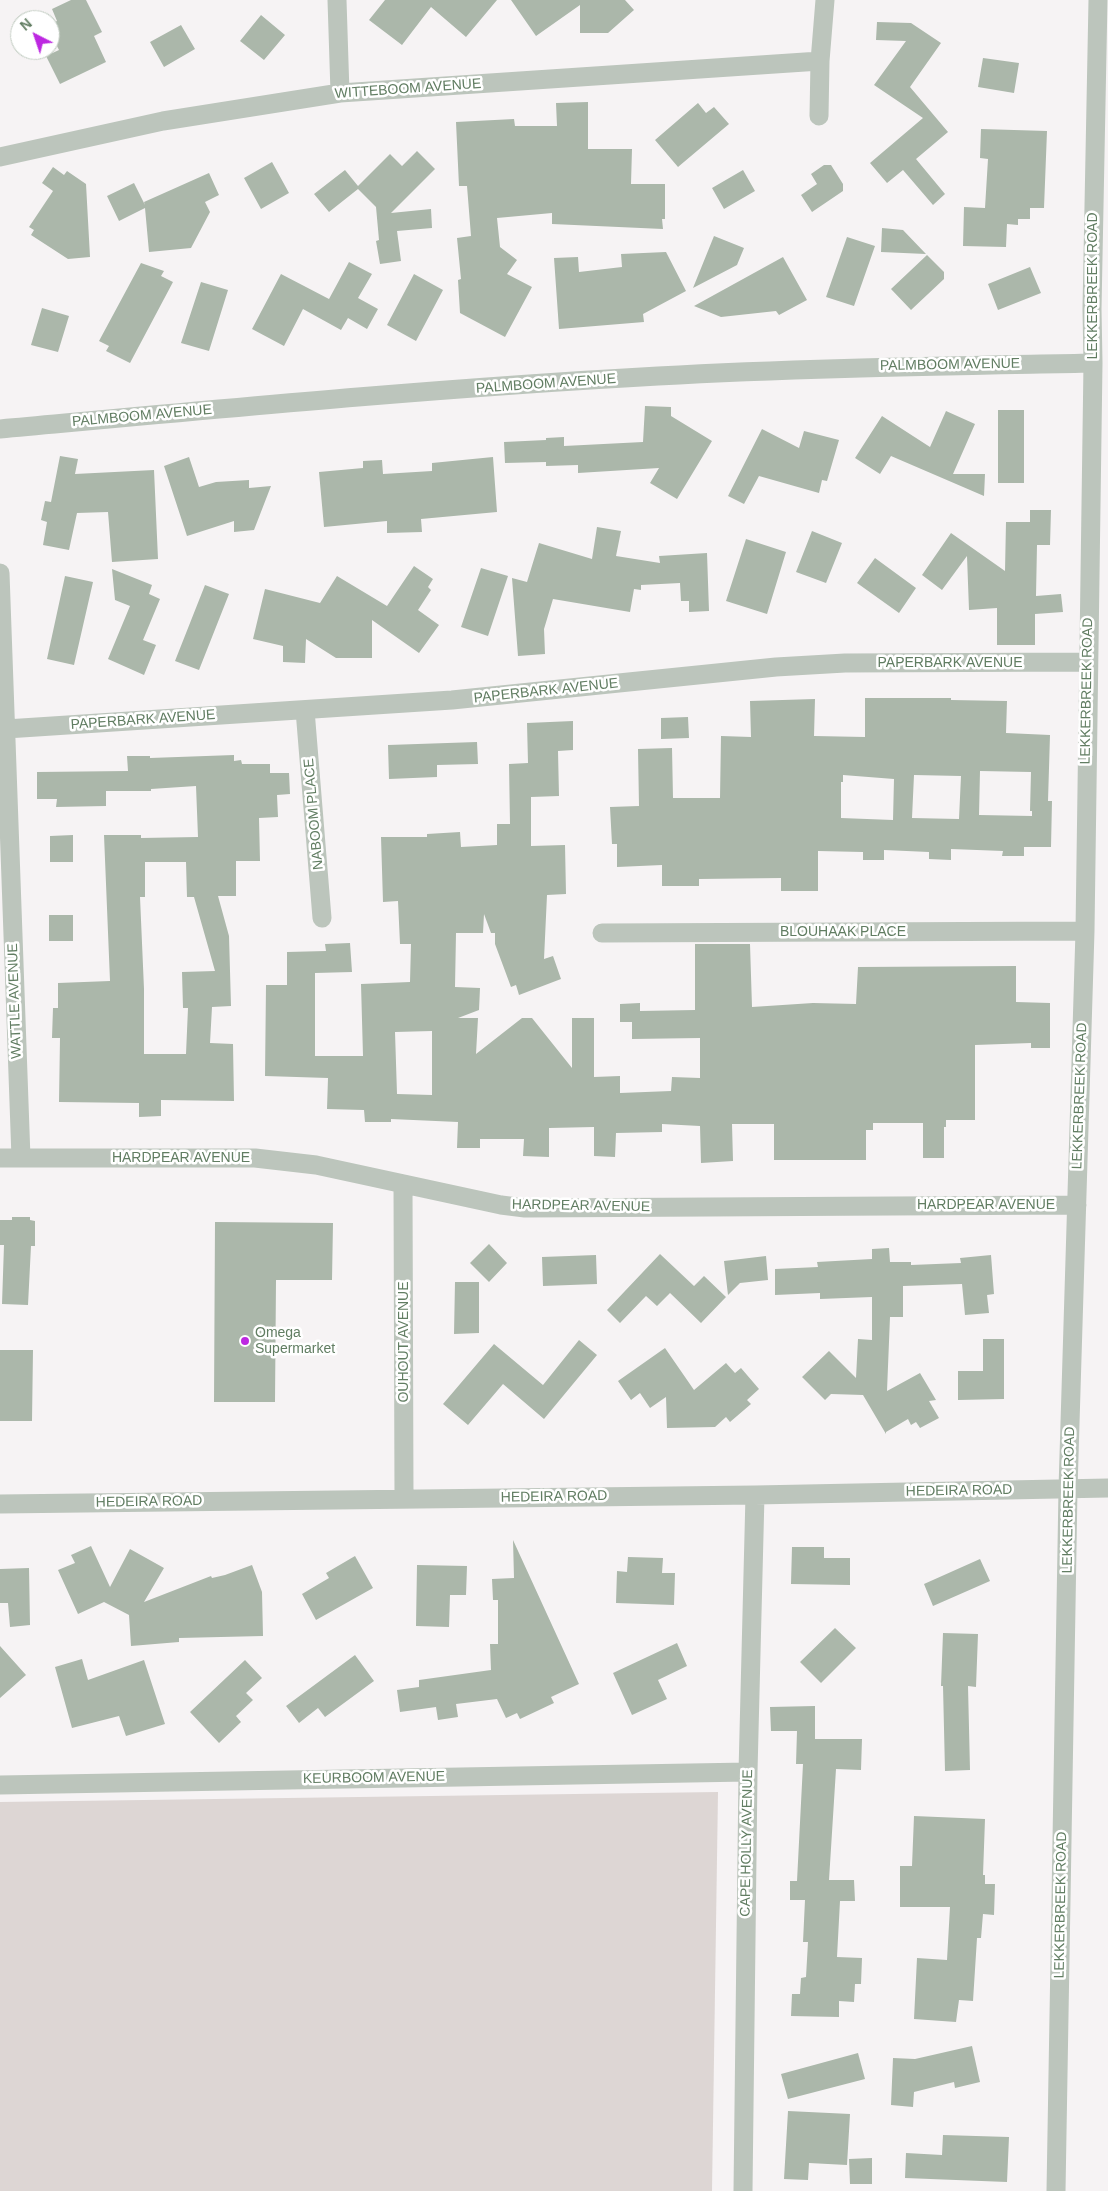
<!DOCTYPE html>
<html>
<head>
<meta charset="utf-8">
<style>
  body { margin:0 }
  #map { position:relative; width:1108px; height:2191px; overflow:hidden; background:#f6f3f4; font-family:Arial,sans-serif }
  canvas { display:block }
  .north { position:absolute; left:10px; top:10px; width:50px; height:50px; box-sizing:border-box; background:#fff; border:1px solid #c0cbc0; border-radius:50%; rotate:319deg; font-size:14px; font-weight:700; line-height:20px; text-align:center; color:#617d62 }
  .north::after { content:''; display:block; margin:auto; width:18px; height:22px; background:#bd28e1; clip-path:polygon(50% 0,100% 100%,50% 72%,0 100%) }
</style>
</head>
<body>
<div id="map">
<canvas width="1108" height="2191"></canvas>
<div class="north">N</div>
</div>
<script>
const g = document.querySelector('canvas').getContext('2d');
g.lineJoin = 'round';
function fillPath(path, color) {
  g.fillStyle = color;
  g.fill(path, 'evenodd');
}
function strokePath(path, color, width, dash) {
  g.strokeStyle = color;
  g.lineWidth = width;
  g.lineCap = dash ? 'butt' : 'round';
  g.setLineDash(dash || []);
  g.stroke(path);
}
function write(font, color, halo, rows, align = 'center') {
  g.font = font + ' Arial,sans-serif';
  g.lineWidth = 5;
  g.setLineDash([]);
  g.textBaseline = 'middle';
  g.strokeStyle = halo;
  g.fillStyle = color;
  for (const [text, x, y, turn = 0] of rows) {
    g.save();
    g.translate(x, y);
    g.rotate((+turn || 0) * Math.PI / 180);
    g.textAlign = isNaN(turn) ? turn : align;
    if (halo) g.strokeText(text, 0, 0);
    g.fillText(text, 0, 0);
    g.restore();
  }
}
const green = new Path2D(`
  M 718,1792 L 712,2191 L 0,2191 L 0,1802 Z`);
const building = new Path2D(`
  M 71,0 L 86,0 L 102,32 L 94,36 L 106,62 L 60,84 L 46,56 L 59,50 L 50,32 L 50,24 L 57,21 L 52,9 Z
  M 385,0 L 497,0 L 466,37 L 431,7 L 402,45 L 369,20 Z
  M 511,0 L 625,0 L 634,10 L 608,33 L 580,33 L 580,5 L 536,36 Z
  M 261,15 L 285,35 L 264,60 L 240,41 Z
  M 877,22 L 911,23 L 941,43 L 910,87 L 948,132 L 916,159 L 945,194 L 933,205 L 903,170 L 887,183 L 870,163 L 923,118 L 874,85 L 906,41 L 876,40 Z
  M 181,25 L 195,49 L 164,67 L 150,42 Z
  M 983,58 L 1019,63 L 1014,93 L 978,87 Z
  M 588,102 L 588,149 L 632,149 L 631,184 L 665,184 L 665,219 L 662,219 L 663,229 L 552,224 L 552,213 L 497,218 L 500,247 L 517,260 L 507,274 L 532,287 L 505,337 L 460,313 L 458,280 L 461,279 L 457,238 L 471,236 L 467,186 L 459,186 L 456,122 L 514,119 L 515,126 L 557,126 L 556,103 Z
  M 698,103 L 706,113 L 714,107 L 729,124 L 678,167 L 655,140 Z
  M 981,129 L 1047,131 L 1044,208 L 1030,208 L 1030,219 L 1018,219 L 1018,225 L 1007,224 L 1006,247 L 963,246 L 964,207 L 985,208 L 988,159 L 980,158 Z
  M 417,151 L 435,169 L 391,213 L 431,209 L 432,228 L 397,231 L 401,261 L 380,264 L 376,241 L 379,240 L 376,207 L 358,189 L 329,212 L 314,194 L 345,170 L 358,186 L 390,154 L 402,166 Z
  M 272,162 L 289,193 L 261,209 L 244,178 Z
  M 824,165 L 831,165 L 843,184 L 843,191 L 812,212 L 801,195 L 817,184 L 811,174 Z
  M 53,167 L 64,175 L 67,171 L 86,184 L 90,257 L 68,259 L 31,235 L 34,230 L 29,227 L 53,191 L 42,183 Z
  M 743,170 L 755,191 L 724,209 L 712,188 Z
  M 209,173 L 219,195 L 205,202 L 210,212 L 191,248 L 149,252 L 145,208 L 119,221 L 107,196 L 134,183 L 145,205 L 144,202 Z
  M 882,228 L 903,230 L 926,254 L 881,252 Z
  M 714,236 L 744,248 L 737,265 L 693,288 Z
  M 847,237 L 875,246 L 854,306 L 826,297 Z
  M 666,252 L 686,291 L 643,314 L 644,322 L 559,329 L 554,258 L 578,257 L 579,272 L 622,267 L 621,254 Z
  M 927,255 L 944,272 L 944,279 L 911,310 L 891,289 Z
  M 783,257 L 807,300 L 779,315 L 776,311 L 721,317 L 694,306 Z
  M 349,262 L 372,274 L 358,298 L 378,309 L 367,329 L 348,318 L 341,330 L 303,309 L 284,346 L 252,329 L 281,274 L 329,299 Z
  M 141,263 L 164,271 L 161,276 L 173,282 L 130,363 L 106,351 L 109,346 L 99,341 Z
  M 1030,267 L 1041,293 L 998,310 L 988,284 Z
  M 414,274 L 443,290 L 416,341 L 387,325 Z
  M 201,282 L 228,290 L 209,351 L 181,343 Z
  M 42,308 L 69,316 L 58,352 L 31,345 Z
  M 645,406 L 671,407 L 671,416 L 712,441 L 677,499 L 650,483 L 659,468 L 578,473 L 578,465 L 546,466 L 546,462 L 505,463 L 504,442 L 546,440 L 546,438 L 564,437 L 564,446 L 643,442 Z
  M 998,410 L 1024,410 L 1024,483 L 998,483 Z
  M 946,411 L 975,424 L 953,474 L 985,474 L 984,496 L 891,456 L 880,474 L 855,458 L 882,416 L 930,447 Z
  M 762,429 L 799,448 L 804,431 L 839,440 L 827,481 L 822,480 L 819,493 L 759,476 L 744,504 L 728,496 Z
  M 60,456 L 78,459 L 75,474 L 154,470 L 158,559 L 112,562 L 108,512 L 77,513 L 69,550 L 43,545 L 47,522 L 41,520 L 45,501 L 51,502 Z
  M 189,457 L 199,487 L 216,482 L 249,480 L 249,488 L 271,486 L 254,530 L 234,532 L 234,521 L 187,536 L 164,466 Z
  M 493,457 L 497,512 L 421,519 L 422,532 L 387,533 L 387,521 L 324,527 L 319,472 L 363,468 L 363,461 L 382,460 L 383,474 L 432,471 L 432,463 Z
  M 1030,510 L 1051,510 L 1050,545 L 1037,545 L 1036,596 L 1061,594 L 1063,612 L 1035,614 L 1035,645 L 997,645 L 997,608 L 969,610 L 967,556 L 942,590 L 922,575 L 951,533 L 1005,571 L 1006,522 L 1030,522 Z
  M 597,527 L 621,531 L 616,556 L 660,563 L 659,556 L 707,553 L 709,611 L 689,612 L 689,601 L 681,601 L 680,583 L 641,585 L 641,590 L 634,589 L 630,612 L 553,599 L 544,629 L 545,654 L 518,656 L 512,578 L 527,582 L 539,543 L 592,559 Z
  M 812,531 L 842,543 L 826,583 L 796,572 Z
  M 746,539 L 786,552 L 767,614 L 726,601 Z
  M 875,558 L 916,588 L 899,613 L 857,583 Z
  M 414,566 L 433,579 L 428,587 L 431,590 L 418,610 L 439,625 L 419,653 L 372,620 L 372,658 L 336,658 L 306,639 L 305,663 L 283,662 L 283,646 L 253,639 L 265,589 L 320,603 L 337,576 L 387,606 Z
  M 481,568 L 508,576 L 488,636 L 461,627 Z
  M 112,569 L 152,585 L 149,594 L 160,599 L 143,640 L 156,645 L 144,675 L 108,659 L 130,606 L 115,600 Z
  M 65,576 L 93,582 L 74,665 L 47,659 Z
  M 205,585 L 229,594 L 199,670 L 175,661 Z
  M 865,698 L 951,698 L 951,700 L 1007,701 L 1006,733 L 1050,735 L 1048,801 L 1052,801 L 1051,847 L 1024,847 L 1024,856 L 1002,856 L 1003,851 L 951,849 L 951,860 L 929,859 L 929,852 L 884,850 L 884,860 L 863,860 L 863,852 L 818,851 L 818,891 L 781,891 L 781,878 L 699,879 L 699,886 L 662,886 L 662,865 L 617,867 L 617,844 L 612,844 L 610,807 L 639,806 L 638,749 L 672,748 L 673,798 L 720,798 L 721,736 L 751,737 L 750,701 L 815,699 L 814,736 L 865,737 ZM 980,771 L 1031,772 L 1030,811 L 1032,811 L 1032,816 L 979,815 ZM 843,775 L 894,779 L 893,820 L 841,818 L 841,782 L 843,782 ZM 914,775 L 961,776 L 959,819 L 912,818 Z
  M 688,717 L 689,738 L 661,739 L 661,718 Z
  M 573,721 L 573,750 L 558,751 L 559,796 L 531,797 L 531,846 L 565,845 L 566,894 L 547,895 L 544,959 L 553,956 L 561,979 L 519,995 L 516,985 L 511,987 L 495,944 L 495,933 L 491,933 L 484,914 L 483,933 L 456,933 L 455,987 L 480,988 L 479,1010 L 458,1018 L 478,1018 L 476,1054 L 522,1018 L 532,1018 L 572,1068 L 572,1018 L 594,1018 L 594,1077 L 620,1076 L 620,1093 L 671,1091 L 672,1077 L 700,1078 L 700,1038 L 632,1039 L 632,1022 L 620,1022 L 620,1004 L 640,1003 L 640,1011 L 695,1010 L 695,944 L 750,944 L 752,1007 L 813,1003 L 856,1004 L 858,967 L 1016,966 L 1016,1002 L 1050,1003 L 1050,1048 L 1031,1048 L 1031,1043 L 975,1045 L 975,1120 L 946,1120 L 946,1127 L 944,1127 L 944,1158 L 923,1158 L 923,1123 L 873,1123 L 873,1130 L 866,1130 L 866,1160 L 774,1160 L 774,1124 L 732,1124 L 733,1161 L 701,1163 L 700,1126 L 662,1124 L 662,1132 L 616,1133 L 615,1157 L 594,1156 L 594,1127 L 549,1128 L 549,1157 L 523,1156 L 524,1139 L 480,1139 L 480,1148 L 457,1148 L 458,1122 L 391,1119 L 391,1122 L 365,1122 L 364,1110 L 327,1109 L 328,1078 L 265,1076 L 266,985 L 287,985 L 287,952 L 326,951 L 325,944 L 350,943 L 352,972 L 315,973 L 315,1056 L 363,1056 L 361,984 L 410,982 L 411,944 L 400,944 L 398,901 L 383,902 L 381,837 L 427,837 L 427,834 L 460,832 L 461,847 L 497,845 L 497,824 L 510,824 L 509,764 L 528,763 L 527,723 ZM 432,1031 L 432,1095 L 397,1094 L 395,1032 Z
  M 477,742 L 478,764 L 437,765 L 437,777 L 389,779 L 388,745 Z
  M 234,755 L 234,761 L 241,760 L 242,764 L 270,764 L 270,773 L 289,773 L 290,794 L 277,795 L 278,817 L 259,818 L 260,861 L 236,861 L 236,896 L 218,896 L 229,936 L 231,1006 L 212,1007 L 210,1043 L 233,1044 L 234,1101 L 161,1100 L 161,1116 L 139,1117 L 139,1103 L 59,1102 L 60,1038 L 52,1038 L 53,1008 L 58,1008 L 58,983 L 110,981 L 104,835 L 141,835 L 141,838 L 198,837 L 196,786 L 151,789 L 151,791 L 106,791 L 106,806 L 56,807 L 57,799 L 37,799 L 37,772 L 128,771 L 127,756 L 150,756 L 150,758 ZM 145,862 L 186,862 L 187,897 L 194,897 L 215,971 L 182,972 L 183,1008 L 188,1008 L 186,1054 L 144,1054 L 144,989 L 140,897 L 145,897 Z
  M 73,835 L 73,862 L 50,862 L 50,836 Z
  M 49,915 L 73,915 L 73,941 L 49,941 Z
  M 12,1217 L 30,1217 L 30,1220 L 35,1221 L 35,1246 L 31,1246 L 28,1305 L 2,1304 L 4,1245 L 0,1245 L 0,1220 L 12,1220 Z
  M 215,1222 L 333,1223 L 332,1280 L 276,1280 L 275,1402 L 214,1402 Z
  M 489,1244 L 507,1263 L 489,1282 L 470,1263 Z
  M 889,1248 L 890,1262 L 911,1262 L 911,1265 L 961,1263 L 960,1258 L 991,1255 L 994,1294 L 987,1295 L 989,1313 L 965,1315 L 962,1284 L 903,1286 L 903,1317 L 890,1317 L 887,1391 L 920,1373 L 936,1400 L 929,1401 L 939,1418 L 920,1428 L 916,1422 L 911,1425 L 908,1419 L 886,1432 L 886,1434 L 863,1395 L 831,1394 L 825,1400 L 802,1377 L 829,1351 L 856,1378 L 858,1339 L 872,1340 L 872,1297 L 820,1299 L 820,1293 L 775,1295 L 775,1269 L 818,1267 L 817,1262 L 872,1259 L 872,1249 Z
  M 660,1254 L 694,1286 L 704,1276 L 726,1297 L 701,1323 L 670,1293 L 657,1306 L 646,1296 L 620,1323 L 607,1310 Z
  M 596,1255 L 597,1284 L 543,1286 L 542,1257 Z
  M 766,1256 L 768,1280 L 740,1283 L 728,1295 L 724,1261 Z
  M 455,1282 L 479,1282 L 479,1333 L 454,1334 Z
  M 983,1339 L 1004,1339 L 1004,1399 L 958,1400 L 958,1371 L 983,1371 Z
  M 579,1340 L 597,1355 L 544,1419 L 503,1384 L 468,1425 L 443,1404 L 494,1344 L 543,1385 Z
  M 665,1348 L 694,1390 L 726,1363 L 735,1373 L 741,1368 L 759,1389 L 747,1400 L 751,1404 L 730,1422 L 726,1417 L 715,1427 L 667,1428 L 666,1397 L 650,1408 L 640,1393 L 631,1400 L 618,1381 Z
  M 0,1350 L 33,1350 L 32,1421 L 0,1421 Z
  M 513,1540 L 579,1684 L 551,1697 L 554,1703 L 520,1719 L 517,1713 L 506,1718 L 497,1699 L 456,1704 L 458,1717 L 438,1720 L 436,1707 L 400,1712 L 397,1690 L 419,1687 L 419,1680 L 491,1670 L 490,1644 L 498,1644 L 498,1600 L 493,1600 L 492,1579 L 514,1578 Z
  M 91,1546 L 110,1587 L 130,1549 L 164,1568 L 144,1602 L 211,1576 L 212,1578 L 225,1575 L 252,1565 L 262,1592 L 263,1636 L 179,1638 L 179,1642 L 131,1646 L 129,1615 L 104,1602 L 78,1614 L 58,1570 L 75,1563 L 71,1555 Z
  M 792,1547 L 824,1547 L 824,1558 L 850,1558 L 850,1585 L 791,1584 Z
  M 355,1556 L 373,1588 L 316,1620 L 302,1594 L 329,1578 L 326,1573 Z
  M 628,1557 L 663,1558 L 662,1573 L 675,1573 L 674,1605 L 616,1603 L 617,1571 L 627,1572 Z
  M 980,1559 L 990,1581 L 933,1606 L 924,1584 Z
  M 417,1565 L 467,1566 L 466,1595 L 450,1595 L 449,1627 L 416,1626 Z
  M 29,1568 L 30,1625 L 10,1627 L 8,1603 L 0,1603 L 0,1569 Z
  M 835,1628 L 856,1648 L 821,1683 L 800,1662 Z
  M 943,1633 L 978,1634 L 976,1687 L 968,1686 L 970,1770 L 945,1771 L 943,1686 L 941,1686 Z
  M 677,1643 L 687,1666 L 658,1680 L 667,1699 L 632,1715 L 613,1673 Z
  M 0,1646 L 26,1675 L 0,1698 Z
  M 355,1655 L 374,1681 L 325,1717 L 318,1708 L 299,1723 L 286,1706 Z
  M 82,1659 L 88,1680 L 144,1660 L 165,1724 L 126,1736 L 119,1716 L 72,1728 L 55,1667 Z
  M 245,1660 L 262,1678 L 246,1693 L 253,1700 L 236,1716 L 241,1722 L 219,1743 L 190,1712 Z
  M 815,1706 L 815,1739 L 862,1739 L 861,1770 L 836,1769 L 829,1880 L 854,1880 L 855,1901 L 840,1901 L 837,1957 L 862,1958 L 861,1984 L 855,1984 L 854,2002 L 839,2001 L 839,2017 L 791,2016 L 792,1994 L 800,1994 L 801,1978 L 806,1977 L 808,1942 L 803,1942 L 805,1900 L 790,1900 L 790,1881 L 797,1881 L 803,1764 L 796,1764 L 797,1731 L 771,1731 L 770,1707 Z
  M 914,1816 L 985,1819 L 983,1875 L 985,1875 L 985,1884 L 995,1884 L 994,1915 L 983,1914 L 981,1938 L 977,1938 L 973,2001 L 959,2000 L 956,2022 L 914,2019 L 917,1958 L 947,1960 L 950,1907 L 900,1907 L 900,1866 L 912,1866 Z
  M 972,2046 L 980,2082 L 955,2088 L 954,2082 L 914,2092 L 913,2107 L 891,2105 L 893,2058 L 915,2059 Z
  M 858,2053 L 865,2079 L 788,2099 L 781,2074 Z
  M 788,2111 L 850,2114 L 847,2165 L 809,2163 L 808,2180 L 784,2179 Z
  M 943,2135 L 1009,2137 L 1007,2182 L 905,2178 L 906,2153 L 942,2155 Z
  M 872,2158 L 872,2184 L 850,2184 L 849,2159 Z`);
const street = new Path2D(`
  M 337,0 L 340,93
  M 819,116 L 820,61
  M 0,157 L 163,121 L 340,93 L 820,61 L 825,0
  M 0,429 C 219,409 438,388 658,376 C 803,368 948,366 1093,363
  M 0,573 L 21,1158
  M 305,710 L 322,918
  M 6,729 L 452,700 L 776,667 L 845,663 L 1087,662
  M 602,933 L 1085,931
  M 0,1158 L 255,1158 L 316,1165 L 501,1205 L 525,1208 L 1077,1205
  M 403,1184 L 404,1499
  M 0,1504 L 755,1495 L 1108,1488
  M 0,1785 L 748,1772
  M 743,2191 L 748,1772 L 755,1495
  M 1056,2191 L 1068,1489 L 1085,931 L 1093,363 L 1092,309 L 1098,0`);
const markers = [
  [245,1341,5,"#bd28e1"]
];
const streetNames = [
  ["WITTEBOOM AVENUE",408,89,-4],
  ["LEKKERBREEK ROAD",1093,286,-90],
  ["PALMBOOM AVENUE",950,365,-1],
  ["PALMBOOM AVENUE",546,384,-4],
  ["PALMBOOM AVENUE",142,416,-5],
  ["PAPERBARK AVENUE",950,663],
  ["PAPERBARK AVENUE",546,691,-6],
  ["LEKKERBREEK ROAD",1087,691,-89],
  ["PAPERBARK AVENUE",143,720,-4],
  ["NABOOM PLACE",314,814,-95],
  ["BLOUHAAK PLACE",843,932],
  ["WATTLE AVENUE",15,1001,-92],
  ["LEKKERBREEK ROAD",1080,1096,-88],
  ["HARDPEAR AVENUE",181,1158],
  ["HARDPEAR AVENUE",986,1205],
  ["HARDPEAR AVENUE",581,1206,1],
  ["OUHOUT AVENUE",404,1342,-90],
  ["HEDEIRA ROAD",959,1491,-1],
  ["HEDEIRA ROAD",554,1497,-1],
  ["LEKKERBREEK ROAD",1069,1500,-89],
  ["HEDEIRA ROAD",149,1502,-1],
  ["KEURBOOM AVENUE",374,1778,-1],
  ["CAPE HOLLY AVENUE",747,1843,-89],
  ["LEKKERBREEK ROAD",1061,1905,-89]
];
const poiNames = [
  ["Omega",255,1333],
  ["Supermarket",255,1349]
];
fillPath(green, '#ddd6d4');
fillPath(building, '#abb7aa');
strokePath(street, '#bcc5bc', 19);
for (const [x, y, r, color] of markers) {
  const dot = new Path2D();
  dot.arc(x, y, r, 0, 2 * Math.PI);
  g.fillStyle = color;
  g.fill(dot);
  strokePath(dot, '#fff', 2);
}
write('14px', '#617d62', '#fff', streetNames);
write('14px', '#617d62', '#fff', poiNames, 'left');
</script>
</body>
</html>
